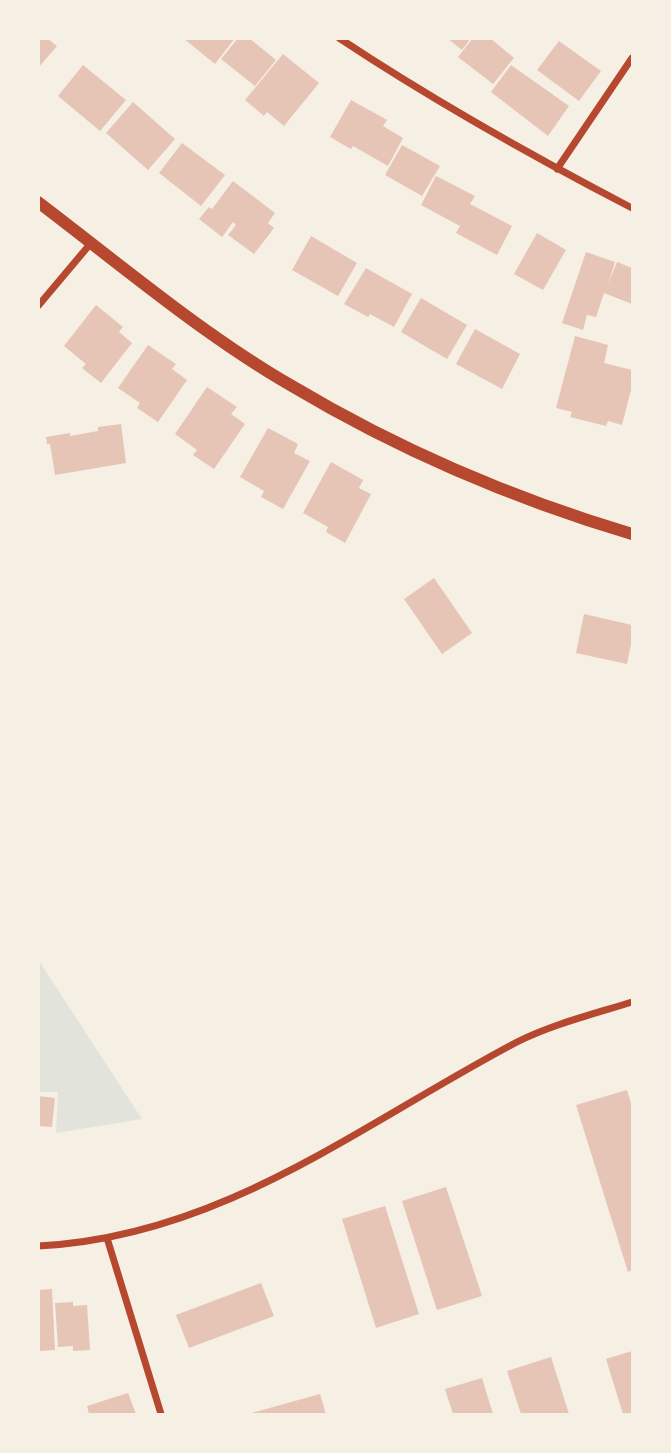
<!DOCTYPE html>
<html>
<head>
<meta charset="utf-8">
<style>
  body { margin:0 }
  #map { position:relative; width:671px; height:1453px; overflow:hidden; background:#f6efe4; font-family:"Asap Condensed",sans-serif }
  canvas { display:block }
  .frame { position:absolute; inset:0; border:40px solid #f6efe4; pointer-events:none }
</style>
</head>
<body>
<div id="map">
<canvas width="671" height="1453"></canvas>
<div class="frame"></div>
</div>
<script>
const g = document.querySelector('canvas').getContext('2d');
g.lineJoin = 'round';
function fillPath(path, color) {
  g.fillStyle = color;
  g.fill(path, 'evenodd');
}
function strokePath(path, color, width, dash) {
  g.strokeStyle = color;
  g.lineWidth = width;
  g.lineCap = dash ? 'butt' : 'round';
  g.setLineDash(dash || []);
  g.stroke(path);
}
const green = new Path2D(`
  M 38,961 L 39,961 L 142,1119 L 56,1133 L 58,1092 L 39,1092 Z`);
const building = new Path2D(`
  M 38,38 L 47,38 L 57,46 L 38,68 Z
  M 183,38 L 235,38 L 215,64 Z
  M 238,38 L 249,38 L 276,60 L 255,86 L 221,59 Z
  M 447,38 L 471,38 L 462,50 Z
  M 473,38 L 490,38 L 514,58 L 493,84 L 458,57 Z
  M 559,41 L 601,71 L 579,101 L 537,70 Z
  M 283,54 L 319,83 L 284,126 L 267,112 L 264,116 L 245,100 Z
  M 83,65 L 126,100 L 100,131 L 58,96 Z
  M 511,65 L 569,106 L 548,136 L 491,92 Z
  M 351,100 L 387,120 L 383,126 L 403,138 L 388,166 L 353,146 L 351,149 L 330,137 Z
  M 133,102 L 175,139 L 148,170 L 106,133 Z
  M 182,143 L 225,175 L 201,206 L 159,173 Z
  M 402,145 L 440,166 L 422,196 L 385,175 Z
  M 436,176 L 475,196 L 470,204 L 512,226 L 497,255 L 456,233 L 460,226 L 421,205 Z
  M 233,181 L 275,213 L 268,223 L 274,228 L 254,254 L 228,235 L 236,225 L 233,222 L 222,237 L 199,219 L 209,207 L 212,209 Z
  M 537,233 L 566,250 L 543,290 L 514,274 Z
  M 311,236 L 357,263 L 338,296 L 292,270 Z
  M 586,252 L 615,262 L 608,284 L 617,262 L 632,268 L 632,304 L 604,293 L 596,317 L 587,315 L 583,330 L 562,323 Z
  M 366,268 L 412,294 L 394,327 L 370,314 L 368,317 L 344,304 Z
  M 421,298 L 467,325 L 447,359 L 401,332 Z
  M 96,305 L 123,327 L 119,332 L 132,343 L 101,383 L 82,368 L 86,364 L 64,346 Z
  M 475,329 L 520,354 L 502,389 L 456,364 Z
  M 575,336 L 608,345 L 604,363 L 632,370 L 632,386 L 622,425 L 608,421 L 606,426 L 570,417 L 572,412 L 556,408 Z
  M 148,345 L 176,364 L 172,369 L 187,380 L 158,422 L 137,408 L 140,403 L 118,388 Z
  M 207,387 L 237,407 L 231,414 L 245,424 L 214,469 L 193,455 L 197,450 L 175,434 Z
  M 121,424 L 126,463 L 55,475 L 50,444 L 47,444 L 46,437 L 70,433 L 70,436 L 98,431 L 98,427 Z
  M 268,428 L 298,444 L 294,453 L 310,461 L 283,509 L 261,497 L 264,491 L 240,477 Z
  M 331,462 L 363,480 L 359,488 L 371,494 L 345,543 L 326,532 L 328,527 L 303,513 Z
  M 434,578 L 472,633 L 442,654 L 404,599 Z
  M 584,614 L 632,625 L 632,639 L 627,664 L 576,653 Z
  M 627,1090 L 632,1107 L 632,1270 L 628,1272 L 576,1105 Z
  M 38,1096 L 55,1098 L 52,1127 L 38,1126 Z
  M 446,1187 L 482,1296 L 437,1310 L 402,1201 Z
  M 385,1206 L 419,1314 L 376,1328 L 342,1219 Z
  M 261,1283 L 274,1316 L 189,1348 L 176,1315 Z
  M 52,1289 L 55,1350 L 38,1351 L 38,1290 Z
  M 73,1302 L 73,1306 L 87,1305 L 90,1350 L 73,1351 L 73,1346 L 58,1347 L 55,1303 Z
  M 632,1351 L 632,1414 L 623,1414 L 606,1359 Z
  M 551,1357 L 569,1414 L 521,1414 L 507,1371 Z
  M 482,1378 L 493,1414 L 453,1414 L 445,1389 Z
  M 128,1393 L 136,1414 L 89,1414 L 87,1406 Z
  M 320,1394 L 326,1414 L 248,1414 Z`);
const minor = new Path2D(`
  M 339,38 C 434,101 532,156 632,208
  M 557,169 L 632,58
  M 38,306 L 91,243
  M 107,1238 L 161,1414
  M 38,1246 C 222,1237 361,1124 517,1042 C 553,1024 594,1014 632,1002`);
const tertiary = new Path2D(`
  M 38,202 C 121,265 202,334 292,386 C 401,451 511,498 632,534`);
fillPath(green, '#e2e4dc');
fillPath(building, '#e6c5b7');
strokePath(minor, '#b5482f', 7);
strokePath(tertiary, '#b5482f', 12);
</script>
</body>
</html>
